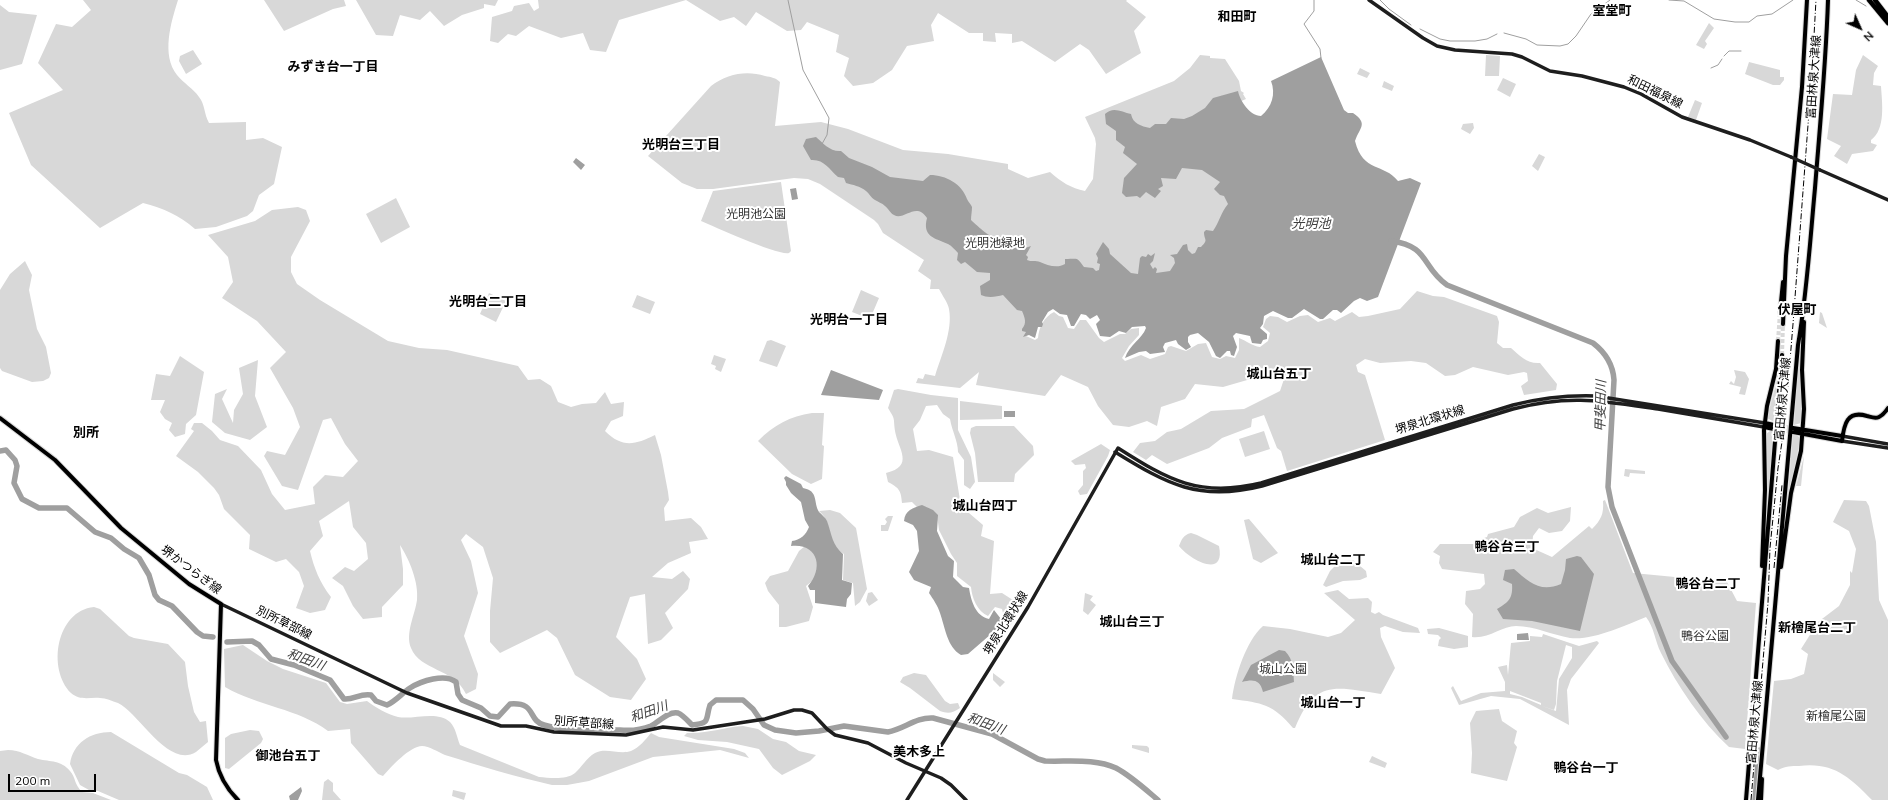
<!DOCTYPE html>
<html>
<head>
<meta charset="utf-8">
<style>
  body { margin:0 }
  #map { position:relative; width:1888px; height:800px; overflow:hidden; background:#fff; font-family:Mulish,sans-serif }
  canvas { display:block }
  .north { position:absolute; left:1840px; top:8px; width:40px; height:40px; -webkit-text-stroke:3px #fff; paint-order:stroke; rotate:135deg; font-size:11px; font-weight:700; line-height:16px; text-align:center; color:#000 }
  .north::after { content:''; display:block; margin:auto; width:14px; height:18px; background:#000; clip-path:polygon(50% 0,100% 100%,50% 72%,0 100%) }
  .scale { position:absolute; left:8px; top:774px; width:88px; height:18px; box-sizing:border-box; border:2px solid #000; border-top:0; padding-left:5px; font-size:12px; line-height:14px; white-space:nowrap; color:#000; -webkit-text-stroke:3px #fff; paint-order:stroke }
</style>
</head>
<body>
<div id="map">
<canvas width="1888" height="800"></canvas>
<div class="north">N</div>
<div class="scale">200 m</div>
</div>
<script>
const g = document.querySelector('canvas').getContext('2d');
g.lineJoin = 'round';
function fillPath(path, color) {
  g.fillStyle = color;
  g.fill(path, 'evenodd');
}
function strokePath(path, color, width, dash) {
  g.strokeStyle = color;
  g.lineWidth = width;
  g.lineCap = dash ? 'butt' : 'round';
  g.setLineDash(dash || []);
  g.stroke(path);
}
function write(font, color, halo, rows, align = 'center') {
  g.font = font + ' Mulish,"Noto Sans JP",sans-serif';
  g.lineWidth = 4;
  g.setLineDash([]);
  g.textBaseline = 'middle';
  g.strokeStyle = halo;
  g.fillStyle = color;
  for (const [text, x, y, turn = 0] of rows) {
    g.save();
    g.translate(x, y);
    g.rotate((+turn || 0) * Math.PI / 180);
    g.textAlign = isNaN(turn) ? turn : align;
    if (halo) g.strokeText(text, 0, 0);
    g.fillText(text, 0, 0);
    g.restore();
  }
}
const green = new Path2D(`
  M 83,0 L 178,0 C 171,22 161,55 177,75 C 183,83 193,88 199,97 C 205,104 204,114 209,123 L 246,122 L 246,140 L 263,138 L 282,147 L 274,184 L 259,195 L 253,211 L 247,216 L 216,227 L 195,229 C 179,215 163,208 143,203 L 100,228 L 31,165 L 9,113 L 63,90 L 38,63 L 56,24 L 72,27 L 91,10 Z
  M 264,0 L 344,0 L 346,6 L 333,9 L 284,31 Z
  M 356,0 L 498,0 L 495,6 L 484,4 L 484,8 L 462,15 L 444,26 L 430,11 L 420,20 L 400,15 L 393,36 L 376,35 Z
  M 538,0 L 1127,0 L 1126,1 L 1146,17 L 1134,31 L 1141,53 L 1106,74 L 1089,50 L 1080,44 L 1055,62 L 1022,41 L 1012,43 L 1012,34 L 995,33 L 996,42 L 983,41 L 983,33 L 969,33 L 938,13 L 931,25 L 934,41 L 907,46 L 892,70 L 873,83 L 853,86 L 844,76 L 849,58 L 836,52 L 839,35 L 807,22 L 801,30 L 787,31 L 756,12 L 746,26 L 734,17 L 720,21 L 686,0 L 619,20 L 606,52 L 590,50 L 583,33 L 561,38 L 529,26 L 516,36 L 508,34 L 498,43 L 490,41 L 492,17 L 512,11 L 514,6 L 529,3 L 534,11 L 539,8 Z
  M 0,5 L 9,12 L 37,15 L 22,64 L 0,70 Z
  M 1709,23 L 1714,28 L 1705,41 L 1707,44 L 1704,49 L 1696,45 Z
  M 193,50 L 202,64 L 186,74 L 179,61 L 180,56 Z
  M 1200,55 L 1210,56 L 1210,58 L 1225,59 L 1239,81 L 1241,91 L 1244,93 L 1243,94 L 1246,99 L 1239,102 L 1234,186 L 1216,247 L 1156,289 L 1070,279 L 1026,336 L 1035,340 L 1038,338 C 1039,327 1044,317 1054,312 L 1059,316 L 1063,317 L 1068,328 L 1074,329 L 1080,320 L 1086,320 L 1099,338 L 1104,342 L 1120,334 L 1125,334 L 1131,329 L 1139,328 L 1139,335 L 1129,346 L 1122,358 L 1125,361 L 1141,355 L 1150,359 L 1165,354 L 1168,347 L 1171,346 L 1186,351 L 1198,344 L 1206,343 L 1212,357 L 1220,359 L 1226,356 L 1235,358 L 1239,350 L 1239,338 C 1247,341 1252,346 1260,347 L 1268,341 L 1270,333 L 1263,327 L 1266,319 L 1270,316 L 1278,317 L 1287,322 L 1300,316 L 1308,315 L 1318,322 L 1330,318 L 1335,321 L 1352,312 L 1359,317 L 1368,316 L 1400,309 L 1417,291 L 1433,296 L 1444,297 L 1497,316 L 1499,322 L 1497,343 L 1503,348 L 1511,348 C 1520,356 1527,364 1540,363 L 1557,384 L 1556,390 L 1524,395 L 1521,386 L 1528,381 L 1527,373 L 1524,372 L 1508,375 L 1473,367 L 1455,375 L 1445,376 L 1426,363 L 1411,361 L 1380,363 L 1365,359 L 1356,365 L 1358,372 L 1365,375 L 1385,440 L 1287,471 L 1281,451 L 1277,448 L 1264,415 L 1252,419 L 1251,427 L 1222,438 L 1209,448 L 1167,464 L 1152,455 L 1146,460 L 1133,452 L 1140,443 L 1155,441 L 1167,432 L 1181,429 L 1211,411 L 1244,409 L 1280,391 L 1284,379 L 1268,374 L 1223,387 L 1195,384 L 1185,399 L 1161,407 L 1157,426 L 1147,421 L 1129,427 L 1113,425 L 1098,406 L 1088,387 L 1061,375 L 1045,396 L 976,385 L 979,372 L 960,388 L 916,383 L 918,378 L 923,379 L 925,374 L 935,376 C 941,356 953,331 949,309 C 948,303 942,295 939,289 L 930,289 L 931,280 L 918,271 L 924,260 L 883,233 L 878,224 L 874,220 L 820,184 L 808,179 L 794,178 L 713,189 L 697,189 L 682,183 L 648,156 L 711,86 C 727,74 746,70 765,76 C 771,77 776,78 780,82 L 775,126 L 821,122 L 848,129 L 903,150 L 948,154 L 1008,164 L 1008,169 L 1028,178 L 1050,172 C 1061,182 1071,188 1085,191 L 1093,179 L 1096,144 L 1095,138 L 1085,117 L 1174,81 L 1190,68 Z
  M 1486,55 L 1500,56 L 1499,76 L 1485,76 Z
  M 1863,55 L 1878,66 L 1874,73 L 1873,85 L 1881,86 C 1882,103 1886,129 1871,140 L 1871,143 L 1877,145 L 1873,151 L 1852,154 L 1847,164 L 1834,156 L 1841,146 L 1827,139 L 1833,94 L 1852,95 L 1856,70 Z
  M 1749,62 L 1780,70 L 1780,77 L 1784,77 L 1784,80 L 1780,85 L 1773,85 L 1745,74 Z
  M 1360,68 L 1370,73 L 1367,78 L 1357,74 Z
  M 1503,78 L 1516,84 L 1510,97 L 1497,90 Z
  M 1384,81 L 1394,86 L 1392,91 L 1382,87 Z
  M 1695,100 L 1702,103 L 1696,120 L 1688,117 Z
  M 1473,123 L 1474,128 L 1470,134 L 1461,129 L 1463,124 Z
  M 1539,154 L 1545,157 L 1538,171 L 1532,166 Z
  M 781,182 L 791,251 L 789,253 C 779,256 715,227 701,221 L 713,191 Z
  M 396,198 L 410,227 L 381,243 L 366,214 Z
  M 298,207 L 306,210 L 310,221 L 291,257 L 291,272 L 297,284 L 320,300 L 388,341 L 419,348 L 447,350 L 518,366 L 528,380 L 540,379 L 551,386 L 558,402 L 571,407 L 582,404 L 596,403 L 605,392 L 611,404 L 624,402 L 623,416 L 611,421 L 605,431 C 622,448 635,445 655,435 L 661,455 L 668,492 L 669,500 L 664,508 L 665,521 L 691,518 L 701,527 L 708,539 L 689,542 L 691,553 L 668,563 L 652,577 L 672,579 L 683,571 L 690,579 L 688,589 L 665,613 L 673,628 L 661,640 L 648,644 L 645,594 L 630,597 L 616,637 L 637,659 L 646,679 L 631,700 L 610,697 L 575,675 L 557,638 L 547,630 L 500,653 L 490,642 L 490,611 L 493,578 L 483,547 L 466,534 L 461,540 L 471,561 L 478,593 L 464,636 L 478,674 L 476,689 L 466,694 C 454,668 420,671 411,648 C 405,633 415,615 417,600 C 419,582 409,559 400,545 L 403,569 L 403,585 L 382,607 L 382,617 L 363,619 L 353,606 L 343,586 L 332,578 L 345,567 L 354,571 L 368,559 L 366,543 L 353,527 L 349,501 L 319,521 L 323,536 L 310,551 C 314,568 320,583 331,597 L 325,610 L 310,613 L 296,608 L 304,586 L 299,572 L 286,559 L 276,562 L 249,549 L 250,535 L 224,509 L 219,495 L 214,488 L 198,472 L 176,456 L 194,431 L 191,429 L 194,423 L 202,423 L 212,431 L 220,440 L 238,446 L 261,470 L 272,494 L 285,510 L 315,504 L 313,487 L 325,475 L 343,477 L 358,461 L 345,444 L 331,418 L 323,420 L 298,490 L 282,486 L 264,456 L 267,451 L 285,455 L 300,427 L 293,408 L 270,368 L 286,352 L 257,321 L 222,298 L 233,282 L 228,257 L 208,235 L 255,221 L 272,210 Z
  M 25,261 L 32,275 L 29,290 L 37,329 L 46,347 L 51,373 L 49,378 L 43,381 L 32,382 L 2,371 L 0,368 L 0,290 L 10,274 Z
  M 861,290 L 879,298 L 870,319 L 852,312 Z
  M 489,293 L 506,301 L 496,322 L 480,314 Z
  M 637,295 L 655,302 L 650,314 L 632,307 Z
  M 1820,312 L 1822,313 L 1827,328 L 1819,323 Z
  M 1800,338 L 1803,338 C 1798,366 1805,395 1801,423 L 1794,425 Z
  M 771,340 L 786,346 L 777,367 L 759,361 L 767,341 Z
  M 714,355 L 726,359 L 721,372 L 715,369 L 716,366 L 711,364 Z
  M 180,356 L 204,372 L 196,415 L 186,424 L 185,434 L 175,437 L 169,430 L 172,423 L 165,419 L 160,412 L 165,400 L 151,400 L 156,374 L 170,376 Z
  M 258,360 L 255,396 L 267,427 L 250,440 L 225,433 L 212,422 L 215,394 L 227,389 L 222,399 L 233,423 L 234,410 L 243,394 L 239,368 Z
  M 1734,370 L 1745,372 L 1749,379 L 1745,395 L 1739,394 L 1741,387 L 1729,384 L 1731,381 L 1734,384 L 1736,377 Z
  M 1778,376 L 1779,376 L 1774,422 L 1767,418 Z
  M 898,389 L 931,395 L 958,398 L 958,430 L 971,457 L 975,482 L 970,489 L 964,485 L 964,460 L 958,452 C 958,441 952,431 950,419 L 943,414 L 937,405 L 926,406 L 920,420 L 913,429 L 917,451 L 929,450 L 953,457 L 960,500 L 969,513 L 983,525 L 981,536 L 994,541 L 990,594 L 1002,593 L 1019,604 C 1020,617 1010,628 999,634 L 998,631 L 1005,621 L 1002,609 L 995,607 L 988,616 C 977,611 972,598 971,587 L 957,576 L 957,563 L 951,554 L 939,530 L 937,515 L 926,507 L 918,508 L 912,502 L 902,503 C 901,490 899,488 888,482 L 886,473 C 915,466 898,449 895,431 C 893,417 896,421 888,408 L 894,390 Z
  M 960,401 L 1002,406 L 1002,419 L 960,420 Z
  M 812,413 L 824,413 L 822,445 L 824,446 L 822,479 L 811,484 L 792,474 L 758,441 C 774,425 790,416 812,413 Z
  M 976,426 L 1014,426 L 1033,446 L 1034,455 L 1015,474 L 1014,482 L 978,482 L 975,453 L 970,433 L 971,428 Z
  M 1264,431 L 1270,449 L 1245,457 L 1239,439 Z
  M 1770,431 L 1773,431 L 1769,490 L 1767,490 L 1766,434 Z
  M 1793,434 L 1797,435 L 1800,438 L 1796,463 L 1788,493 Z
  M 1101,444 L 1110,450 L 1108,456 L 1087,494 L 1080,495 L 1078,491 L 1083,485 L 1083,471 L 1086,468 L 1085,464 L 1075,465 L 1071,461 Z
  M 1804,456 L 1801,486 L 1796,486 Z
  M 1625,469 L 1645,471 L 1645,474 L 1630,473 L 1629,477 L 1624,476 Z
  M 1605,500 L 1633,573 L 1727,582 L 1737,601 L 1756,603 L 1745,749 L 1729,747 C 1701,721 1678,687 1661,653 C 1655,641 1654,627 1646,617 C 1626,625 1592,641 1570,638 C 1552,635 1535,626 1516,626 C 1502,626 1489,639 1472,637 L 1473,614 L 1465,604 L 1466,591 L 1480,589 L 1485,584 L 1484,574 L 1442,569 L 1439,563 L 1440,556 L 1433,552 L 1440,544 L 1475,544 L 1481,539 L 1487,537 L 1488,534 L 1514,527 L 1520,517 L 1537,508 L 1548,513 L 1571,507 L 1570,521 L 1562,531 L 1549,533 L 1539,528 L 1533,536 L 1532,548 L 1552,557 L 1589,526 L 1592,529 C 1601,520 1604,514 1603,501 Z
  M 1844,500 L 1866,501 L 1869,506 L 1876,542 L 1879,600 L 1888,620 L 1888,800 L 1872,800 C 1849,777 1834,762 1799,766 C 1792,766 1785,766 1778,770 L 1766,764 L 1774,681 L 1791,679 L 1804,674 L 1808,654 L 1801,649 L 1818,622 L 1839,606 L 1850,585 L 1850,571 L 1852,573 L 1856,549 L 1849,531 L 1833,522 Z
  M 830,510 L 840,513 L 856,528 L 867,589 L 860,602 L 855,606 L 853,583 L 843,580 L 844,554 C 841,552 838,550 836,548 C 828,536 831,521 819,511 Z
  M 888,516 L 893,516 L 888,531 L 881,531 L 881,525 L 885,525 L 887,522 L 885,519 Z
  M 1249,519 L 1278,553 L 1261,563 L 1253,559 L 1244,520 Z
  M 1191,533 L 1197,535 L 1219,546 C 1226,580 1189,559 1179,546 C 1182,539 1183,535 1191,533 Z
  M 805,546 L 816,553 L 819,562 L 816,578 L 806,586 L 813,607 L 809,621 L 786,627 L 779,627 L 779,605 L 768,591 L 765,583 L 770,576 L 788,571 L 799,551 Z
  M 1353,560 L 1366,571 L 1367,577 L 1360,580 L 1343,581 L 1326,587 L 1323,585 L 1330,571 L 1340,561 Z
  M 1338,590 L 1349,599 L 1368,598 L 1372,602 L 1371,612 L 1375,614 L 1379,612 L 1383,615 L 1418,628 L 1420,633 L 1403,632 L 1385,626 L 1380,628 L 1381,637 L 1395,668 L 1381,694 C 1335,687 1315,679 1295,728 L 1293,728 C 1273,704 1262,703 1232,699 C 1235,676 1246,641 1263,626 L 1290,629 L 1328,637 L 1341,633 L 1355,620 L 1324,593 Z
  M 872,592 L 878,600 L 869,606 L 866,601 L 868,593 Z
  M 1085,593 L 1093,596 L 1090,600 L 1096,605 L 1088,615 L 1083,611 Z
  M 94,607 L 100,609 L 129,636 L 134,638 L 168,644 L 185,662 L 188,686 L 194,712 L 200,722 L 206,721 L 208,742 C 204,745 200,749 196,752 C 168,769 139,713 118,703 C 112,701 106,698 100,698 C 90,697 80,701 71,693 C 47,669 56,611 94,607 Z
  M 1439,628 L 1468,636 L 1468,647 L 1454,649 L 1438,646 L 1439,640 L 1441,638 L 1438,635 L 1428,634 L 1427,629 Z
  M 1543,634 L 1579,646 L 1597,641 L 1599,643 L 1571,679 L 1567,690 L 1569,725 L 1520,699 L 1491,696 L 1459,705 L 1451,688 L 1453,686 L 1461,701 L 1481,693 L 1505,691 L 1505,682 L 1498,667 L 1507,665 L 1508,675 L 1511,643 L 1530,641 L 1530,636 L 1542,637 ZM 1566,645 L 1572,647 L 1572,658 L 1559,679 L 1556,711 L 1542,706 L 1554,710 L 1556,704 L 1557,681 ZM 1510,691 L 1541,703 L 1541,705 L 1522,697 L 1510,694 Z
  M 243,645 L 267,661 L 283,669 L 326,683 L 340,702 L 347,704 L 367,701 C 376,708 387,714 398,717 C 413,720 437,710 450,722 C 456,728 457,738 460,745 L 539,777 C 550,778 567,780 575,773 C 582,767 586,758 595,753 C 606,747 619,755 631,751 C 639,748 646,739 651,733 L 659,737 L 734,749 L 745,753 L 749,758 L 720,750 L 653,757 L 589,781 L 567,785 L 552,785 C 517,777 480,766 445,755 C 438,752 429,746 422,746 C 410,746 391,767 383,776 L 378,774 L 351,743 L 350,729 L 328,731 C 299,709 258,706 225,687 L 224,649 Z
  M 914,673 L 926,675 L 945,701 L 950,704 L 958,703 L 960,708 C 953,713 948,714 940,711 L 910,688 L 900,682 L 903,677 Z
  M 993,673 L 1005,682 L 1000,687 L 993,680 Z
  M 1499,709 L 1502,721 L 1517,731 L 1514,743 L 1517,747 L 1507,781 L 1471,773 L 1472,753 L 1470,723 L 1476,711 Z
  M 743,726 L 758,729 L 773,739 L 786,742 L 799,751 L 816,755 L 810,761 L 782,775 L 773,768 L 759,749 L 727,742 L 698,740 L 684,736 L 687,733 C 707,734 724,727 743,726 Z
  M 250,730 L 259,731 L 263,739 L 261,743 L 229,769 L 225,768 L 225,738 L 231,734 Z
  M 111,732 L 179,773 L 187,775 L 207,787 L 213,800 L 119,800 L 98,791 L 89,790 L 80,785 L 70,764 C 73,743 90,732 111,732 Z
  M 1132,745 L 1147,746 L 1149,748 L 1149,753 L 1132,748 Z
  M 8,750 C 20,750 28,756 38,759 C 51,762 61,760 70,771 C 76,778 74,784 82,792 L 93,793 L 111,800 L 0,800 L 0,751 Z
  M 1372,756 L 1387,763 L 1385,768 L 1369,762 Z
  M 328,779 L 333,783 L 333,791 L 341,800 L 322,800 L 324,782 Z
  M 453,790 L 466,793 L 464,800 L 452,796 Z`);
const water = new Path2D(`
  M 1321,57 L 1344,110 L 1348,113 L 1353,113 C 1369,124 1359,128 1355,141 C 1363,173 1384,163 1398,181 L 1410,178 L 1421,183 L 1378,297 L 1367,301 L 1360,298 L 1354,301 L 1341,313 L 1337,310 L 1333,310 L 1323,319 L 1320,319 L 1304,309 L 1292,318 L 1288,318 L 1273,311 L 1264,316 L 1263,324 L 1260,328 L 1267,334 L 1267,339 L 1263,340 L 1261,344 L 1252,343 L 1250,336 L 1236,333 L 1233,336 L 1237,347 L 1234,356 L 1231,355 L 1230,351 L 1227,351 L 1220,358 L 1216,356 L 1209,342 L 1198,333 L 1190,335 L 1188,337 L 1188,342 L 1191,347 L 1186,350 L 1178,344 L 1176,340 L 1165,343 L 1163,347 L 1165,352 L 1150,354 L 1146,351 L 1139,352 L 1125,358 C 1129,345 1142,339 1146,328 L 1145,326 L 1132,327 L 1126,333 L 1119,331 L 1110,337 L 1100,336 L 1096,324 L 1100,320 L 1097,315 L 1090,319 L 1086,315 L 1081,314 L 1074,326 L 1071,326 L 1067,315 L 1060,314 L 1053,309 L 1048,312 L 1042,322 L 1043,324 L 1042,327 L 1038,327 L 1035,338 L 1029,335 L 1023,337 L 1026,332 L 1022,331 L 1022,329 C 1027,323 1025,318 1022,311 L 1017,310 L 1003,295 C 996,297 987,298 981,295 L 980,286 L 990,280 L 990,273 L 977,272 L 965,262 L 961,264 L 957,260 L 958,253 C 955,250 952,246 948,244 C 935,238 922,237 927,218 C 916,201 904,221 894,215 C 890,213 889,209 885,206 C 882,203 878,202 875,200 C 871,198 869,193 866,191 C 860,186 853,185 846,183 L 844,178 L 838,177 C 829,169 824,159 811,160 L 803,146 L 806,139 L 816,137 C 823,143 830,152 841,151 L 849,158 L 872,167 L 890,177 L 923,181 L 930,175 C 946,175 962,184 967,199 C 968,202 971,204 972,207 C 972,211 971,216 971,220 C 981,229 997,246 1011,237 C 1020,241 1017,252 1031,246 L 1026,255 L 1028,257 L 1027,260 C 1031,262 1036,260 1040,262 C 1047,265 1057,269 1065,264 L 1065,259 C 1080,259 1076,257 1084,267 L 1093,268 L 1096,271 L 1099,270 L 1100,264 L 1097,263 L 1098,258 L 1096,254 L 1103,242 L 1109,249 L 1110,254 L 1131,273 L 1138,274 L 1140,258 L 1142,256 L 1146,257 L 1148,254 L 1151,256 L 1155,253 L 1153,261 L 1150,264 L 1153,269 L 1155,267 L 1157,269 L 1156,273 L 1170,271 L 1175,263 L 1174,258 L 1170,255 L 1177,254 L 1183,245 L 1187,244 L 1188,250 L 1192,254 L 1195,253 L 1198,247 L 1201,247 C 1209,239 1204,241 1204,232 L 1206,230 L 1213,231 C 1219,223 1221,212 1228,204 L 1224,196 L 1220,195 L 1214,189 L 1220,182 L 1202,170 L 1182,168 L 1176,179 L 1161,178 L 1163,186 L 1158,189 L 1161,191 L 1155,198 L 1146,192 L 1140,198 L 1137,196 L 1126,197 L 1122,193 L 1124,178 L 1137,164 L 1123,153 L 1125,147 L 1116,140 L 1116,131 L 1106,124 L 1105,114 C 1113,106 1122,112 1131,114 C 1133,124 1141,126 1150,128 L 1155,124 L 1166,124 L 1171,118 L 1184,119 L 1192,116 L 1205,108 L 1213,98 L 1238,91 C 1240,101 1250,116 1261,116 C 1272,107 1276,94 1271,81 Z
  M 576,158 L 585,165 L 581,170 L 573,162 Z
  M 796,188 L 798,199 L 792,200 L 790,189 Z
  M 831,370 L 883,390 L 879,400 L 821,395 Z
  M 1004,411 L 1015,411 L 1015,417 L 1004,417 Z
  M 786,476 L 801,484 L 803,488 C 819,491 813,502 819,512 C 822,515 825,517 827,521 C 832,535 832,545 843,554 L 842,580 L 852,583 L 851,594 L 847,599 L 846,607 L 815,603 L 815,590 L 810,590 L 808,586 C 824,568 818,543 791,546 L 792,541 C 800,540 806,535 809,527 L 805,520 L 801,502 L 791,493 L 786,485 L 786,482 L 784,478 Z
  M 922,505 L 933,510 L 938,515 L 937,531 L 948,556 L 954,561 L 953,577 L 963,587 L 969,588 C 971,600 975,616 989,619 L 994,610 L 1001,619 L 998,628 L 968,654 L 961,655 C 947,647 945,627 940,613 C 938,606 933,599 929,593 L 931,587 L 914,580 L 909,572 L 919,551 L 917,531 L 913,525 L 904,521 C 905,510 913,508 922,505 Z
  M 1577,556 L 1581,557 L 1594,574 L 1580,631 L 1532,621 L 1503,619 L 1497,609 C 1509,602 1513,598 1512,584 L 1503,580 L 1505,570 L 1514,569 C 1529,582 1540,593 1561,584 L 1565,570 L 1566,559 Z
  M 1528,633 L 1529,640 L 1517,640 L 1517,634 Z
  M 1279,650 L 1285,651 C 1294,660 1293,670 1294,682 L 1263,692 C 1260,680 1254,679 1242,682 L 1251,665 Z
  M 301,787 L 302,791 L 298,800 L 290,800 L 289,796 Z`);
const stream = new Path2D(`
  M 788,0 L 803,70 L 829,118 L 827,135 L 822,144
  M 1314,0 L 1314,11 L 1304,24 L 1320,49 L 1321,58
  M 1380,0 L 1389,9 L 1411,25
  M 1669,0 L 1684,1 L 1714,19 L 1735,22 L 1749,22 L 1757,16 L 1772,14 L 1793,0
  M 1856,0 L 1866,6
  M 1420,29 L 1440,39 L 1450,41 L 1475,41 L 1487,39 L 1497,34
  M 1504,33 L 1526,39 L 1537,45 L 1560,46 L 1568,44 L 1576,36 L 1591,14 L 1610,0
  M 1724,56 L 1729,51 L 1741,51
  M 1711,68 L 1718,65 L 1722,59`);
const river = new Path2D(`
  M 1391,241 C 1430,246 1421,267 1447,285 L 1593,343 C 1606,353 1613,364 1614,380 L 1608,487 L 1612,507 L 1672,661 L 1726,737
  M 0,451 L 6,450 L 15,460 L 17,466 L 14,483 L 22,499 L 39,508 L 67,508 L 95,532 L 111,538 L 124,549 L 139,558 L 149,575 L 155,595 L 159,600 L 172,606 L 197,632 L 203,636 L 213,637
  M 227,642 L 252,641 L 259,645 L 271,659 L 294,665 L 330,680 L 344,699 C 354,700 360,693 371,695 L 376,701 L 387,705 C 396,701 402,693 410,688 C 421,681 445,673 456,682 L 458,694 L 462,700 L 481,708 L 490,716 L 498,717 L 510,704 C 537,702 527,720 544,725 C 567,732 596,729 620,730 C 631,731 641,730 651,726 C 659,722 668,711 678,713 C 683,715 688,721 692,725 C 711,723 705,720 710,705 L 716,700 L 743,700 L 753,709 L 764,725 L 775,730 L 796,733 L 819,731 L 844,726 L 888,732 C 904,729 916,717 933,718 L 992,734 L 1038,759 L 1045,761 C 1067,762 1095,758 1116,768 C 1131,776 1145,789 1158,800
  M 1755,800 L 1759,750`);
const primaryTunnel = new Path2D(`
  M 1778,341 L 1780,312
  M 1782,355 L 1783,324
  M 1774,425 L 1793,428
  M 1774,429 L 1793,432`);
const secondary = new Path2D(`
  M 1369,0 L 1423,38 L 1437,46 L 1455,50 L 1512,54 L 1522,57 L 1550,71 L 1582,76 L 1624,87 L 1641,94 L 1682,117 L 1750,140 L 1791,157
  M 1820,170 L 1888,200
  M 1842,436 L 1888,444
  M 1842,441 L 1888,448
  M 1115,452 C 1167,484 1199,502 1262,486 L 1513,409 C 1569,394 1603,401 1658,409 C 1694,415 1729,421 1764,427
  M 221,604 L 407,693 L 501,726 L 526,726 L 554,732 L 626,735 L 663,727 L 693,730 L 765,719 L 794,710 L 802,710 L 812,713 L 827,729 L 835,735 L 868,743 L 906,763 L 941,778 L 951,785 L 966,800
  M 907,800 L 1028,607 L 1118,448 C 1168,480 1200,498 1261,483 L 1513,405 C 1541,398 1567,395 1596,396 L 1765,423`);
const primary = new Path2D(`
  M 1780,312 L 1783,282
  M 1783,324 L 1786,256 L 1802,87 L 1807,0
  M 0,418 L 55,460 L 121,528 L 189,584 L 221,604 L 216,760 C 219,776 227,789 238,800
  M 1765,423 L 1774,425
  M 1764,427 L 1774,429
  M 1793,428 L 1842,436
  M 1793,432 L 1842,441 C 1844,424 1847,410 1867,416 C 1871,417 1875,419 1879,417 C 1883,415 1886,411 1888,408
  M 1762,566 L 1765,490 L 1764,430 L 1767,406 L 1776,369 L 1778,341
  M 1781,567 L 1791,493 L 1801,451 L 1804,409 L 1802,370 L 1804,322
  M 1746,800 L 1782,355
  M 1758,800 L 1798,345 C 1807,293 1810,241 1815,188 C 1820,125 1826,63 1828,0
  M 1761,800 L 1762,779`);
const motorway = new Path2D(`
  M 1869,0 L 1888,23
  M 1875,0 L 1888,17`);
const rail = new Path2D(`
  M 1774,568 L 1782,485
  M 1751,800 L 1768,603 L 1770,548 L 1778,468 L 1785,422 L 1793,324 L 1812,72 L 1816,0`);
const secondaryBridge = new Path2D(`
  M 1791,157 L 1820,170`);
const streetNames = [
  ["富田林泉大津線",1814,77,-86],
  ["和田福泉線",1655,92,26],
  ["富田林泉大津線",1783,399,-85],
  ["堺泉北環状線",1430,420,-17],
  ["堺かつらぎ線",191,570,37],
  ["別所草部線",284,623,26],
  ["堺泉北環状線",1006,623,-58],
  ["富田林泉大津線",1755,722,-85],
  ["別所草部線",584,723,4]
];
const parkNames = [
  ["光明池公園",756,214],
  ["光明池緑地",995,243],
  ["鴨谷公園",1705,636],
  ["城山公園",1283,669],
  ["新檜尾公園",1836,716]
];
const neighbourhoodNames = [
  ["室堂町",1612,11],
  ["和田町",1237,17],
  ["みずき台一丁目",333,67],
  ["光明台三丁目",681,145],
  ["光明台二丁目",488,302],
  ["伏屋町",1797,310],
  ["光明台一丁目",849,320],
  ["城山台五丁",1279,374],
  ["別所",86,433],
  ["城山台四丁",985,506],
  ["鴨谷台三丁",1507,547],
  ["城山台二丁",1333,560],
  ["鴨谷台二丁",1708,584],
  ["城山台三丁",1132,622],
  ["新檜尾台二丁",1817,628],
  ["城山台一丁",1333,703],
  ["美木多上",919,752],
  ["御池台五丁",288,756],
  ["鴨谷台一丁",1586,768]
];
const waterNames = [
  ["光明池",1311,224],
  ["甲斐田川",1601,406,-89],
  ["和田川",306,660,20],
  ["和田川",649,712,-20],
  ["和田川",986,724,20]
];
fillPath(green, '#d8d8d8');
fillPath(water, '#9f9f9f');
strokePath(stream, '#9f9f9f', 1);
strokePath(river, '#9f9f9f', 5.5);
strokePath(primaryTunnel, '#d9d9d9', 4, [4, 2]);
strokePath(primary, '#dbdbdb', 6);
strokePath(motorway, '#dbdbdb', 6);
strokePath(secondary, '#1e1e1e', 3.5);
strokePath(primary, '#000', 4);
strokePath(motorway, '#000', 4.5);
strokePath(rail, '#000', 1, [6, 2, 1, 2]);
strokePath(secondaryBridge, '#1e1e1e', 3.5);
write('12px', '#000', '#fff', streetNames);
write('12px', '#2f2f2f', '#fff', parkNames);
write('bold 13px', '#000', '#fff', neighbourhoodNames);
write('italic 13px', '#404040', '#fff', waterNames);
</script>
</body>
</html>
